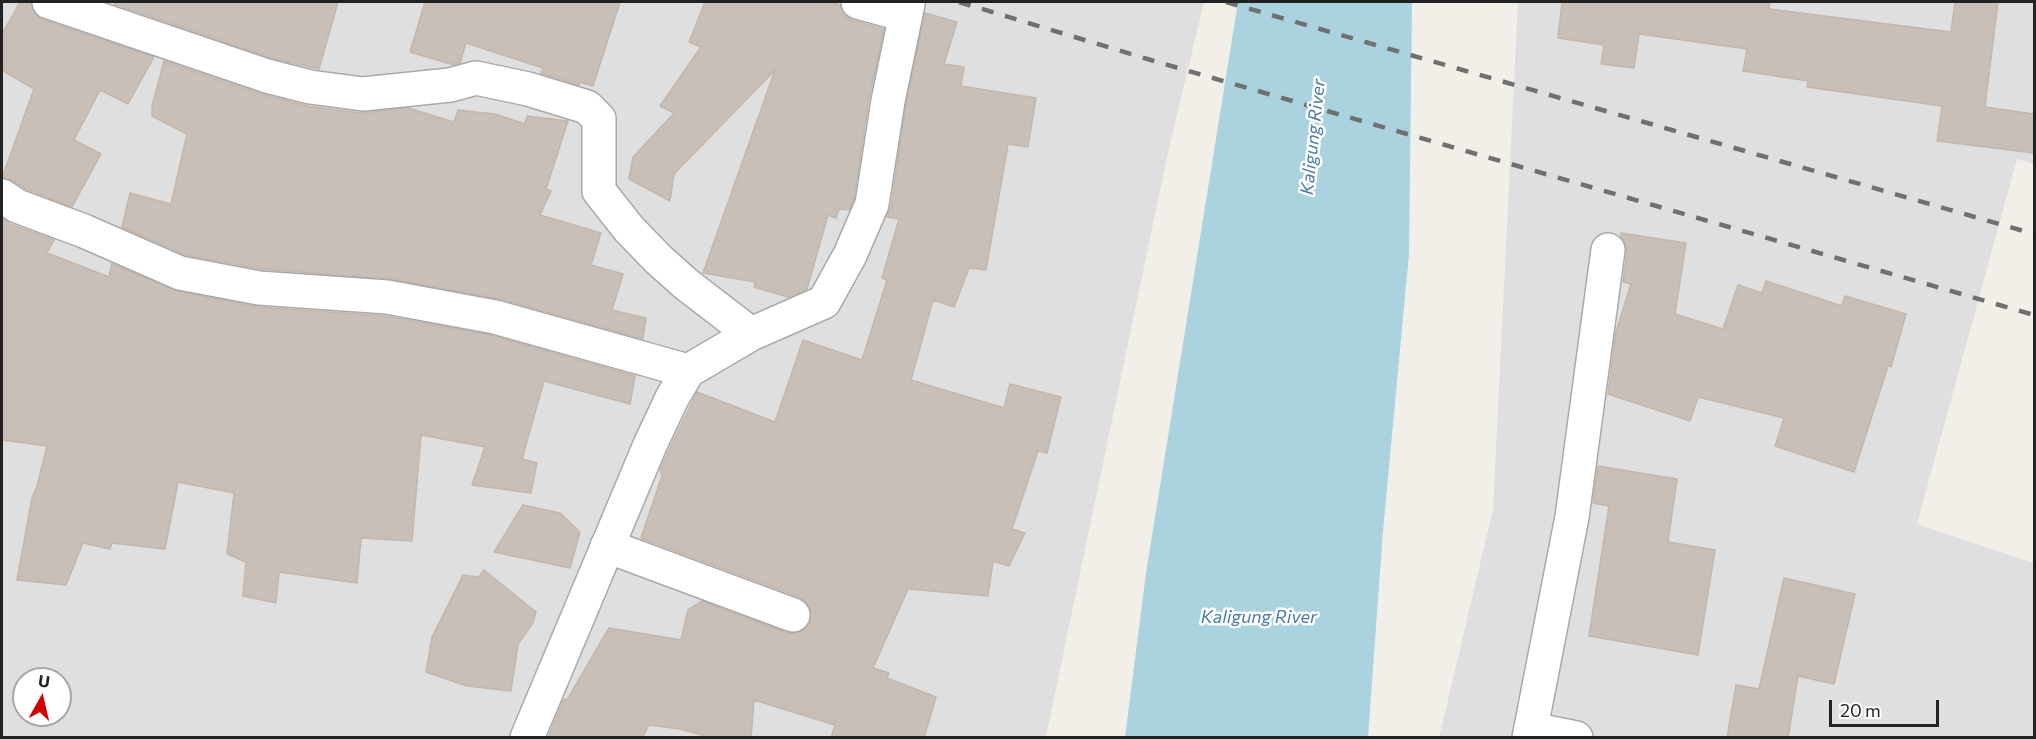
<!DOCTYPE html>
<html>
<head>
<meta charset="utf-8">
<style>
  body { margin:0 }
  #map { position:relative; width:2036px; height:739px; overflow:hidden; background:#f2efe9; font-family:Commissioner,sans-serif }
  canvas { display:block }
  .frame { position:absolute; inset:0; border:3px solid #222; pointer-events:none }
  .north { position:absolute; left:12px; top:667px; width:60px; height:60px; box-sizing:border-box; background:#fff; border:2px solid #a7a7a7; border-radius:50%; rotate:8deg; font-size:16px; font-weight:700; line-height:24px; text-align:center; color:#222 }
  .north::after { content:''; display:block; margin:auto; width:21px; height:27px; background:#d40000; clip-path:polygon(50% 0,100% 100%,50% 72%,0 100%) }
  .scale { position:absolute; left:1829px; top:700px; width:110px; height:27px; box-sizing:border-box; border:3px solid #222; border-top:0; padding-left:8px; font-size:18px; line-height:21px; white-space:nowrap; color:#222; -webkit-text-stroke:4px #fff; paint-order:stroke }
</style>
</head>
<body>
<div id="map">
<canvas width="2036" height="739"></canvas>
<div class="frame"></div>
<div class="north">U</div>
<div class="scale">20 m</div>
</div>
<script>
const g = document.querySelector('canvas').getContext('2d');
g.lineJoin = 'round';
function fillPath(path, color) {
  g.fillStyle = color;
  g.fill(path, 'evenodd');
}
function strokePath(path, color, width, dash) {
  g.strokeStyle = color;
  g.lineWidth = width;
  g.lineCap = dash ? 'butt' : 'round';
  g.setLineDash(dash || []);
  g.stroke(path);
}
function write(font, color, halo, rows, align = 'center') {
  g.font = font + ' Commissioner,sans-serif';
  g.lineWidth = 5;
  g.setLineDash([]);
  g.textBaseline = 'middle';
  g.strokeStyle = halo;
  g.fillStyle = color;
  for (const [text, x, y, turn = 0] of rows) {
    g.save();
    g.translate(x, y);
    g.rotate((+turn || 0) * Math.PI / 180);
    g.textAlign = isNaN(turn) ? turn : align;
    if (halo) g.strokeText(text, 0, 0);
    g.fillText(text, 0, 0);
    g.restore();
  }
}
const residential = new Path2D(`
  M 2,2 L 1204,2 L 1167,157 L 1046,737 L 2,737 ZM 24,679 L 60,679 L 60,715 L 24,715 Z
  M 1518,2 L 2034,2 L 2034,164 L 2017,159 L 1917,524 L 2034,563 L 2034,737 L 1439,738 L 1493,509 Z`);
const water = new Path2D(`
  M 1238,2 L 1412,2 L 1409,254 L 1383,531 L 1368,737 L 1125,737 L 1146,573 Z`);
const building = new Path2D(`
  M 20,2 L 31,2 L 35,14 L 43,20 L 154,57 L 128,104 L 100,90 L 74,140 L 101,154 L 72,207 L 26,189 L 12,180 L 2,178 L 34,89 L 2,70 L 2,34 Z
  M 116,2 L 338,2 L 319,69 L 272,58 L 114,4 Z
  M 425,2 L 620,2 L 593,86 L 580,82 L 579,85 L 541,73 L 543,68 L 466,43 L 460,63 L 454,65 L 410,52 Z
  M 705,2 L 830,2 L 840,5 L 844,15 L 852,20 L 884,29 L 869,98 L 854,199 L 849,210 L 839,209 L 836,218 L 828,215 L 807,289 L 788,297 L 754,287 L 755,282 L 703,273 L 775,70 L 674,174 L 670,201 L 629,179 L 633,157 L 674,113 L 660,106 L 701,47 L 689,42 Z
  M 1562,2 L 1770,2 L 1769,9 L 1951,32 L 1955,2 L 1998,2 L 1985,107 L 2034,114 L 2034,153 L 1937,141 L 1942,106 L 1807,87 L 1808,81 L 1743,71 L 1747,49 L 1639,34 L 1634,68 L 1601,64 L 1604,45 L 1558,38 Z
  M 925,13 L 957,22 L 944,64 L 964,67 L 961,86 L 1036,98 L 1028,147 L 1008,144 L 986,270 L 969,268 L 954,307 L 933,300 L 911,380 L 1004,408 L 1010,384 L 1061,397 L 1047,453 L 1038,451 L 1012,529 L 1025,533 L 1009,566 L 993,561 L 988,596 L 908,589 L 873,668 L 889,673 L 887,678 L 936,697 L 924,738 L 831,738 L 835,725 L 754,700 L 751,738 L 713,738 L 680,729 L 649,725 L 642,738 L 548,738 L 564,699 L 567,700 L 609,628 L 681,640 L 688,610 L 702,601 L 787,633 L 797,633 L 805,629 L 810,622 L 811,611 L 807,603 L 800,597 L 641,538 L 662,476 L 660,469 L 697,392 L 775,422 L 803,340 L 862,360 L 887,280 L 882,278 L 899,219 L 887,217 L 891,207 L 906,104 Z
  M 164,61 L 261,94 L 307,106 L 361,113 L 408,108 L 454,122 L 458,110 L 495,114 L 525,124 L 527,116 L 568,121 L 546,189 L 551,191 L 540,215 L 601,233 L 591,265 L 623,274 L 612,310 L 646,318 L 643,339 L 500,299 L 390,279 L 261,269 L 186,255 L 122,227 L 130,193 L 171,204 L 187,134 L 152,116 L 152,106 Z
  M 2,218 L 10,224 L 54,240 L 47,253 L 109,277 L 112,264 L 177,291 L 258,307 L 385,316 L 491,335 L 635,376 L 630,404 L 544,381 L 522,459 L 537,463 L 531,493 L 472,485 L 485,447 L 421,435 L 412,541 L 361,538 L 357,583 L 279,572 L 276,603 L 243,596 L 246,562 L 227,554 L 234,493 L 178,482 L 165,549 L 112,543 L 110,549 L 83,543 L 66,585 L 17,580 L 32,498 L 37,486 L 47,446 L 2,440 Z
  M 1621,233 L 1686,243 L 1675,314 L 1723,329 L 1738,285 L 1762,293 L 1766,281 L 1842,306 L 1845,296 L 1906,314 L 1891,367 L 1888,366 L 1854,472 L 1775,446 L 1784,418 L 1698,397 L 1690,421 L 1608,394 L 1616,332 L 1631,284 L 1623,282 L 1627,252 L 1625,243 L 1621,237 Z
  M 1598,466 L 1677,479 L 1668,542 L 1715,550 L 1698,655 L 1589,636 L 1609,506 L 1593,503 Z
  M 523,505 L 560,513 L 580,532 L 570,568 L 494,552 Z
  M 484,570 L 536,612 L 533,623 L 518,644 L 511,691 L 467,686 L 426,672 L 432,637 L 463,575 L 479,577 Z
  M 1784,578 L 1855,594 L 1834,684 L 1798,676 L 1788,738 L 1727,738 L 1736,685 L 1759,689 Z`);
const street = new Path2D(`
  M 49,2 L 267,76 L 310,87 L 363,94 L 450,85 L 476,78 L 528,89 L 587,107 L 599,119 L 599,191 L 629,229 L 658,259 L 686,284 L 751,334
  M 858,2 L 905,15
  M 2,196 L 17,206 L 84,231 L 180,273 L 259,288 L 387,297 L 495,317 L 688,371
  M 607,546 L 793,615
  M 1531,729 L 1576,738
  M 527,738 L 650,445 L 672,398 L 688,371 L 751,334 L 824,302 L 850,255 L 872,204 L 888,101 L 908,4
  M 1529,738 L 1572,517 L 1608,250`);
const rail = new Path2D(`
  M 959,2 L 1154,61 L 2034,315
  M 1226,2 L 2034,234`);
const waterNames = [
  ["Kaligung River",1313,137,-84],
  ["Kaligung River",1259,617]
];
fillPath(residential, '#e0dfdf');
fillPath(water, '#aad3df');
fillPath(building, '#c7bfb8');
strokePath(building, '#c4b6ab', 1.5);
strokePath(street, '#a9a9a9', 36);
strokePath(street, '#fff', 33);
strokePath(rail, '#707070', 4.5, [12, 12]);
write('italic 18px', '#4a7aab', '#fff', waterNames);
</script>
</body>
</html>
